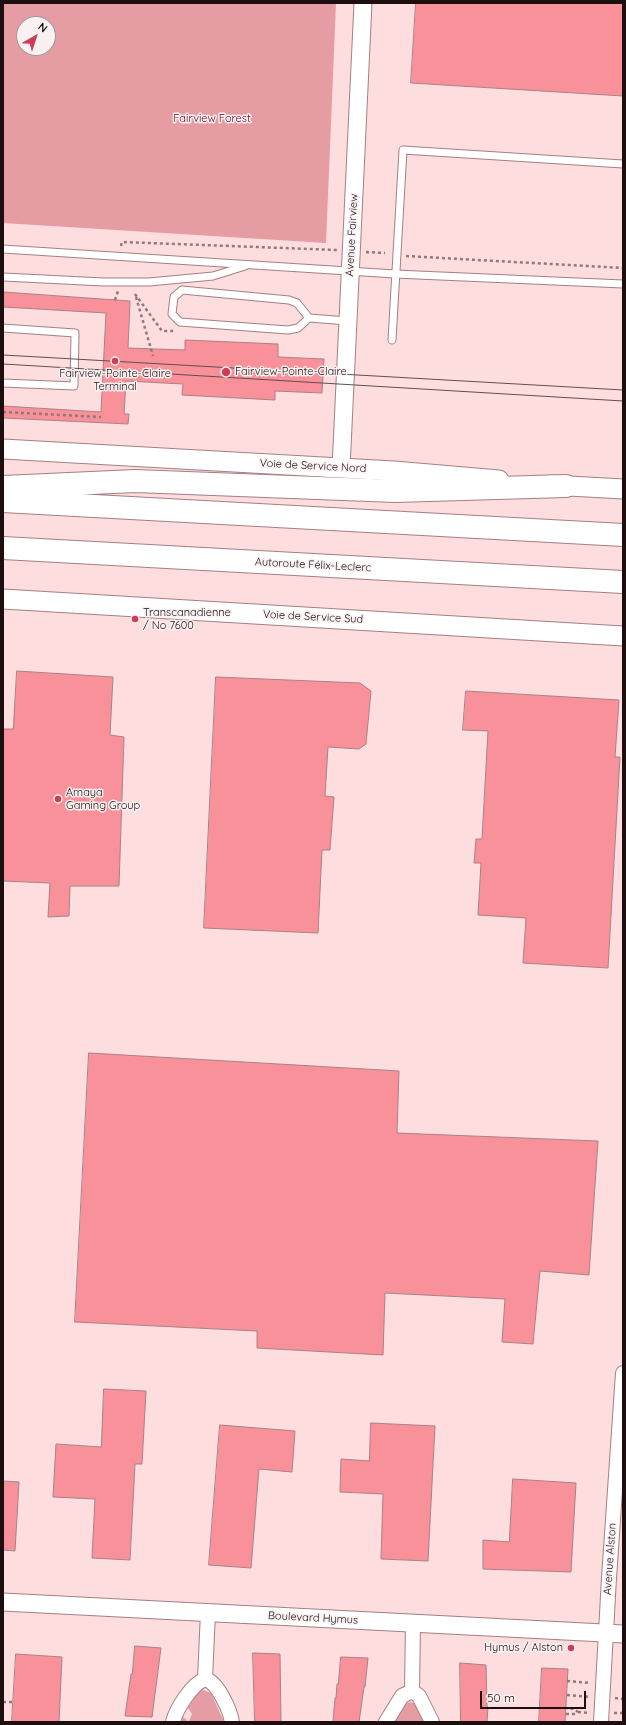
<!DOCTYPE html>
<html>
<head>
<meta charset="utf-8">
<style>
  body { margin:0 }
  #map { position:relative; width:626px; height:1725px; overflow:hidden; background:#feddde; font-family:Quicksand,sans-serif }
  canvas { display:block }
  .frame { position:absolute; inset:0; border:4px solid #1d0f10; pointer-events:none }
  .north { position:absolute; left:16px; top:16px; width:40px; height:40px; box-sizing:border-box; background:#f9f1f1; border:1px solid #a19797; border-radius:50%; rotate:39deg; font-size:11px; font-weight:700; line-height:16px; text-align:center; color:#1d0f10 }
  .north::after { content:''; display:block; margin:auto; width:14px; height:18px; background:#cd3d57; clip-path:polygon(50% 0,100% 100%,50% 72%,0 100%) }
  .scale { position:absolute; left:480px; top:1691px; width:106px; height:18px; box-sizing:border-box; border:2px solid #1d0f10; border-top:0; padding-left:5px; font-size:12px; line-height:14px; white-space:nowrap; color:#1d0f10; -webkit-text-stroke:3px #f9f1f1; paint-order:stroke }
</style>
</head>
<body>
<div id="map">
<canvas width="626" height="1725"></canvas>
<div class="frame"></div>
<div class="north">N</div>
<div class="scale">50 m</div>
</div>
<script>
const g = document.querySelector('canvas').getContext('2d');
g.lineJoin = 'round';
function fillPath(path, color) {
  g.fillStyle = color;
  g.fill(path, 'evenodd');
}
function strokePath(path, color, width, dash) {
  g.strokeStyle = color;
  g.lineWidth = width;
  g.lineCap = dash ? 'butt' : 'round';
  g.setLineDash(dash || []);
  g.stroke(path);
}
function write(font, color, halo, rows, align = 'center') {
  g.font = font + ' Quicksand,sans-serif';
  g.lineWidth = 3;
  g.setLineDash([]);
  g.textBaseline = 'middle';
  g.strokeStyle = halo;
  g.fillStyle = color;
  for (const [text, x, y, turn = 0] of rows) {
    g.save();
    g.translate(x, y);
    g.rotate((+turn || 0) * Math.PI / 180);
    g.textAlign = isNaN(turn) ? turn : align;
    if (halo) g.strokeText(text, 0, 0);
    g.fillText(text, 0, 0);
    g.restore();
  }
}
const green = new Path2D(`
  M 3,3 L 336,3 L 326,243 L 3,223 ZM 24,24 L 48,24 L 48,48 L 24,48 Z
  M 203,1690 L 211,1693 L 224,1722 L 181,1722 L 183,1717 L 188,1721 L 189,1721 L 192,1714 L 188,1708 L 197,1694 Z
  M 410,1702 L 417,1704 L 426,1722 L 394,1722 L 403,1705 Z`);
const building = new Path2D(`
  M 416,3 L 623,3 L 623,96 L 411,83 Z
  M 3,292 L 130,301 L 128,348 L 185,350 L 185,340 L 278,344 L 278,357 L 324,359 L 322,393 L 275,391 L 275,400 L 182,395 L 183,384 L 126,381 L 124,414 L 129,414 L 128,424 L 3,418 L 3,406 L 101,412 L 106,313 L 3,307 Z
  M 17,671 L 113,677 L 110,735 L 124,737 L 119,886 L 70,886 L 69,916 L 48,917 L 50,883 L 3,881 L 3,729 L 13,729 Z
  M 216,677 L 360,683 L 371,691 L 366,744 L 359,749 L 328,747 L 325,796 L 334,797 L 330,850 L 322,850 L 318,933 L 204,928 Z
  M 466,691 L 619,700 L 615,757 L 620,757 L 608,968 L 523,963 L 526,918 L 478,915 L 481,863 L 474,863 L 476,839 L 482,839 L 488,731 L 463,730 Z
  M 89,1053 L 399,1071 L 397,1133 L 598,1141 L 589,1275 L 540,1271 L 533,1344 L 502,1342 L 505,1299 L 385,1293 L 383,1355 L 257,1348 L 257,1331 L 75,1322 Z
  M 104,1389 L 146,1391 L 142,1464 L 135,1464 L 130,1560 L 92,1558 L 95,1499 L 53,1497 L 56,1444 L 101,1447 Z
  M 371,1423 L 435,1426 L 428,1561 L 381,1559 L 383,1494 L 340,1492 L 341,1459 L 369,1461 Z
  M 220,1425 L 295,1431 L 292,1472 L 259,1469 L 251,1568 L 209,1565 Z
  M 513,1479 L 576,1483 L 571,1572 L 483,1569 L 483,1540 L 509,1542 Z
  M 3,1481 L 19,1482 L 15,1551 L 3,1550 Z
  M 135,1646 L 161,1648 L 152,1717 L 125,1716 L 131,1674 L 132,1674 Z
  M 253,1653 L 280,1654 L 281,1722 L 255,1722 Z
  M 16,1654 L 62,1657 L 59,1722 L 12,1722 Z
  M 341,1657 L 368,1658 L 365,1687 L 364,1687 L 359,1722 L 333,1722 L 335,1698 L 336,1698 L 337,1684 L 338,1684 Z
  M 460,1663 L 486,1665 L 487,1707 L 488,1707 L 487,1722 L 461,1722 Z
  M 542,1668 L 568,1669 L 565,1722 L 539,1722 Z`);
const path = new Path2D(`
  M 121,246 L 122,242 L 337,250
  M 366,252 L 385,253
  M 406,256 L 623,268
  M 135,294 L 162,331 L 175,331
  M 136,297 L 153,356
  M 115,300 L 118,291
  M 3,412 L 101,417
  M 567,1681 L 591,1683
  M 567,1695 L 590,1697
  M 615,1698 L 623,1699
  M 3,1702 L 13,1702
  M 578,1712 L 589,1713
  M 614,1713 L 623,1713
  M 566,1714 L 574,1714 L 578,1712 L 574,1709 L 566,1708`);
const service = new Path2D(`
  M 3,249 L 395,274 L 623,284
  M 3,277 L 104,282 L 149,282 L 213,276 L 245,266
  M 309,318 L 297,303 L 289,300 L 182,290 L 174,297 L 172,314 L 180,322 L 288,330 L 298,328 L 309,318 L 348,321
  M 3,328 L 75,333 L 74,386 L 3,383
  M 392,340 L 403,150 L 623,164`);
const minor = new Path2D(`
  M 205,1679 L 208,1612
  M 412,1691 L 413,1623
  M 412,1691 L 419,1696 L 432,1722
  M 173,1722 C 176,1709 192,1684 205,1679 C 217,1681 230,1710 232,1722
  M 386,1722 L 402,1696 L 412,1691
  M 601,1722 L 609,1578 L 623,1373`);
const tertiary = new Path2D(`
  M 341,468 L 363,3
  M 3,1602 L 623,1634`);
const secondary = new Path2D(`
  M 3,449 L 394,471 L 499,480
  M 551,485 L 623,489
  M 3,599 L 623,636`);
const motorway = new Path2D(`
  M 3,487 L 135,481 L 395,491 L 566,486
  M 3,501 L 623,535
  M 3,548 L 623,582`);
const tram = new Path2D(`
  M 3,355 L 623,390
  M 3,364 L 623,401`);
const markers = [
  [115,361,4,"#cd3d57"],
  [226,372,5,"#cd3d57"],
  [135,619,4,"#cd3d57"],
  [58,799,4,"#cd3d57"],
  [571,1648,4,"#cd3d57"]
];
const parkNames = [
  ["Fairview Forest",212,119]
];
const streetNames = [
  ["Avenue Fairview",352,235,-87],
  ["Voie de Service Nord",313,466,3],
  ["Autoroute Félix-Leclerc",313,565,3],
  ["Voie de Service Sud",313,617,3],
  ["Avenue Alston",610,1559,-86],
  ["Boulevard Hymus",313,1618,3]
];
const poiNames = [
  ["Fairview-Pointe-Claire",235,372],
  ["Fairview-Pointe-Claire",115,374,"center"],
  ["Terminal",115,387,"center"],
  ["Transcanadienne",143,613],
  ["/ No 7600",143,626],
  ["Amaya",66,793],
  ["Gaming Group",66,806],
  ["Hymus / Alston",563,1648,"right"]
];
fillPath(green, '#e59ca2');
fillPath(building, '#f9919b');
strokePath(building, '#a88285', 1);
strokePath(service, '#a47f82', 9);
strokePath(minor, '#a47f82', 16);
strokePath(tertiary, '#a47f82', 19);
strokePath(secondary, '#a47f82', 21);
strokePath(motorway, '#a47f82', 24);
strokePath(path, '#91797a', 2.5, [3, 3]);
strokePath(service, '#fff', 7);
strokePath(minor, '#fff', 14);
strokePath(tertiary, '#fff', 17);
strokePath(secondary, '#fff', 19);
strokePath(motorway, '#fff', 22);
strokePath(tram, '#614e4f', 1);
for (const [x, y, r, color] of markers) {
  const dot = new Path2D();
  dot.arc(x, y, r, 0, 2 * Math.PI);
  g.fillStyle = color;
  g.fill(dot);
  strokePath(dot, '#f9f1f1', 1.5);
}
write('11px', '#61001c', '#f9f1f1', parkNames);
write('11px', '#1d0f10', '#f9f1f1', streetNames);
write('11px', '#1d0f10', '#f9f1f1', poiNames, 'left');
</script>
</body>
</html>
